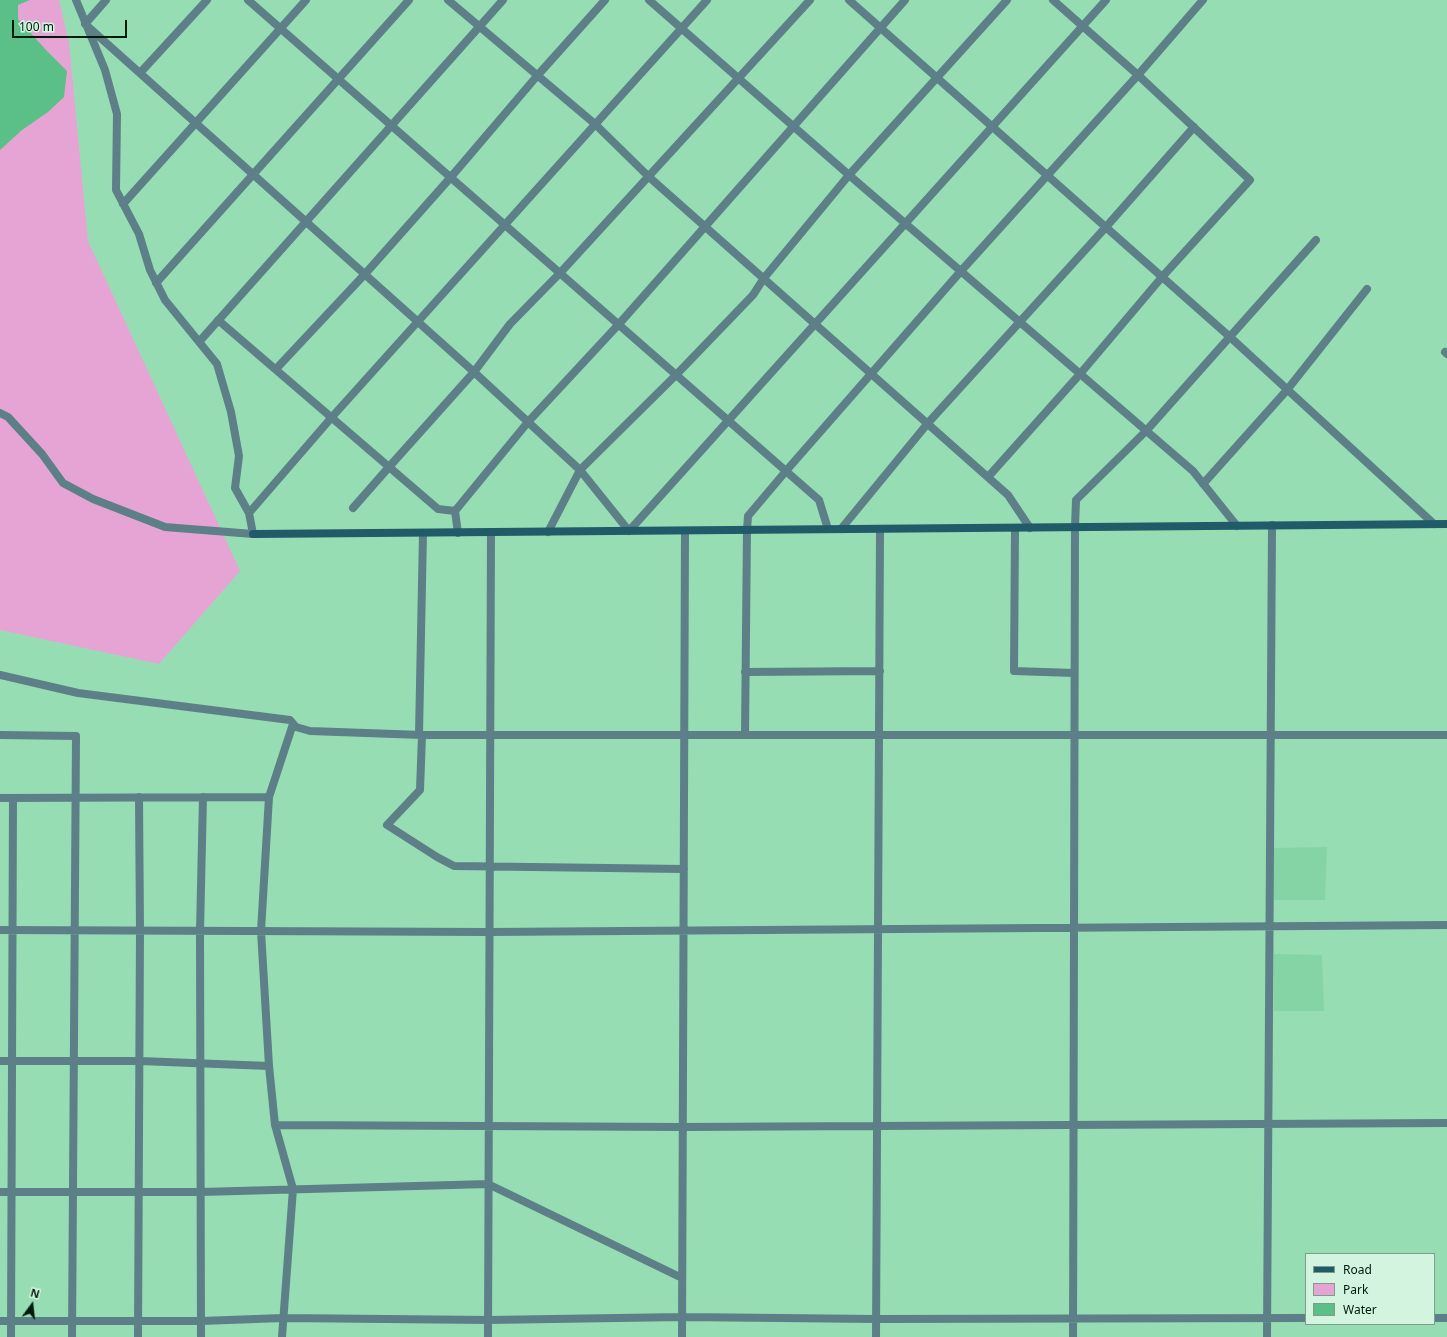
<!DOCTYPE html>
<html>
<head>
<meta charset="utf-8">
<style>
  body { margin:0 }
  #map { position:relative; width:1447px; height:1337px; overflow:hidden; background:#97ddb3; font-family:"Noto Sans",sans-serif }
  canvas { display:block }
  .legend { position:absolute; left:1305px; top:1253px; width:130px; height:72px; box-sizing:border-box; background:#d3f5df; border:1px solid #7f9d8b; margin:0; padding:5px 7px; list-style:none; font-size:12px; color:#001a0c }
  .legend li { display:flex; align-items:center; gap:8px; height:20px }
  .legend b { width:20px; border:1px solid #7f9d8b }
  .north { position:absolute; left:12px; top:1285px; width:40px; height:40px; -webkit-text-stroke:3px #d3f5df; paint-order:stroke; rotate:15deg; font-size:11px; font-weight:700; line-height:16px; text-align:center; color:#001a0c }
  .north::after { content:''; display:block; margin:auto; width:14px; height:18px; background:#001a0c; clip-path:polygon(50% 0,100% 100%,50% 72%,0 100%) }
  .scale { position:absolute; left:12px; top:20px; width:115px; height:18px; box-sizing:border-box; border:2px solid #001a0c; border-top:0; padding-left:5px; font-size:12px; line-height:14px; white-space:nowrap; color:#001a0c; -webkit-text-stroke:3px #d3f5df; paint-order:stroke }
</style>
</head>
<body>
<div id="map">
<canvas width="1447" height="1337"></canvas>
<ul class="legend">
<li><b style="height:5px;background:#215a68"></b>Road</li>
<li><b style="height:11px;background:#e6a4d4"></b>Park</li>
<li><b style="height:11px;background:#5bc088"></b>Water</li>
</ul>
<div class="north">N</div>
<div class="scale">100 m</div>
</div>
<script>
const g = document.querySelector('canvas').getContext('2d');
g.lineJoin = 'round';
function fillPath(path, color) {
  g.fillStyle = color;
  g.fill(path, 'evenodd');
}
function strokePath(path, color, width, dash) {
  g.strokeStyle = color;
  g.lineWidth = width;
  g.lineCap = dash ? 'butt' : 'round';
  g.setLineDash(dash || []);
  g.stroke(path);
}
const built = new Path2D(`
  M 1327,847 L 1325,900 L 1274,900 L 1274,848 Z
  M 1274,954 L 1322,955 L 1324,1011 L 1274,1011 Z`);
const green = new Path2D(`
  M 0,0 L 59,0 L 69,43 L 88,241 L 240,571 L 159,664 L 0,630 Z`);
const water = new Path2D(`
  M 0,0 L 30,0 L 18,5 L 18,19 L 46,50 L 67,71 L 64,97 L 48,112 L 22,130 L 0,150 Z`);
const street = new Path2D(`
  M 106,0 L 85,24 L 474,372 L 580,470 L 629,531 L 1106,0
  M 248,0 L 819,500 L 828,529
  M 448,0 L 595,124 L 649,177 L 1008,495 L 1030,528
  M 649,0 L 849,175 L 1193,471 L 1237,526
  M 849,0 L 1230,337 L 1434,524
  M 140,73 L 207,0
  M 123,204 L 306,0
  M 156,283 L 409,0
  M 218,320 L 438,509 L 455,511
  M 199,342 L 503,0
  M 1445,352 L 1447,354
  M 276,369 L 365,274 L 451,177 L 537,76 L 605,0
  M 0,413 L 8,417 L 42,454 L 63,483 L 93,499 L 165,527 L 253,534 L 249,513 L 235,488 L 239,456 L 231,412 L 217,364 L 165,300 L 150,270 L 139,234 L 116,190 L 117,114 L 105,70 L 76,0
  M 988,477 L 1080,374 L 1162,277 L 1250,180 L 1138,75 L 1053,0
  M 1203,484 L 1287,390 L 1367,289
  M 353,508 L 389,467 L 474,372 L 510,324 L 561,272 L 810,0
  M 249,513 L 332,417 L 707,0
  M 1015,528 L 1014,671 L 1074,673
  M 841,529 L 928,423 L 1106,227 L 1194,127
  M 548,532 L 580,470 L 676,375 L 753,295 L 764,278 L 849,175 L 1007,0
  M 458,533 L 455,511 L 528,422 L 619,324 L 905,0
  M 745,672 L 880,671
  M 0,675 L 78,693 L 290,720 L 296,727 L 310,731 L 422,735 L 420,790 L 387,825 L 437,857 L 454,866 L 684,869
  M 0,735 L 76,736 L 72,1337
  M 419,735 L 423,533
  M 422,735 L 1447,735
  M 745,735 L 747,530 L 748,516 L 786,471 L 961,271 L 1138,75 L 1203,0
  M 0,798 L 269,797
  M 0,930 L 489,932 L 1447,925
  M 0,1061 L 140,1061 L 269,1066
  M 275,1125 L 683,1127 L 1447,1123
  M 0,1192 L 201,1192 L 488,1184 L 682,1278
  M 1434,1318 L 1447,1318
  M 0,1321 L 201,1321 L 283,1318 L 488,1320 L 682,1317 L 876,1319 L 1306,1318
  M 11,1337 L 13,798
  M 138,1337 L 140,930 L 139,797
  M 201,1337 L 200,931 L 203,797
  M 282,1337 L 293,1189 L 275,1125 L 269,1066 L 261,931 L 269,797 L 293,724
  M 488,1337 L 491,532
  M 682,1337 L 685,531
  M 876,1337 L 880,529
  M 1073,1337 L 1075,527 L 1076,500 L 1146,431 L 1316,240
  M 1267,1337 L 1272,525`);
const secondary = new Path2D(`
  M 253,534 L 1447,524`);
fillPath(built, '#85d4a5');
fillPath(green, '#e6a4d4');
fillPath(water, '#5bc088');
strokePath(street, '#5c7f88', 8);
strokePath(secondary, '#215a68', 8);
</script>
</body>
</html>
